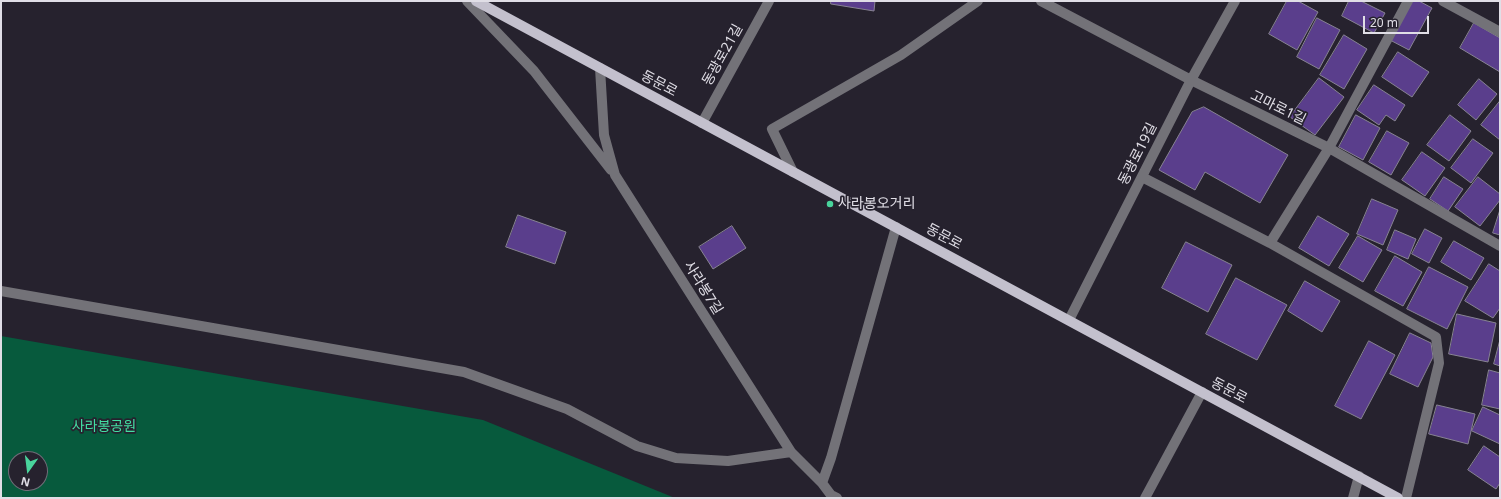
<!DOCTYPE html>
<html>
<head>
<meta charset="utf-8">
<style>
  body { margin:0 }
  #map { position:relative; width:1501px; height:499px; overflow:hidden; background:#26222e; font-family:"Noto Sans",sans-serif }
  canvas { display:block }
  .frame { position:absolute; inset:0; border:2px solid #e0dee6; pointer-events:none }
  .north { position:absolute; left:8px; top:451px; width:40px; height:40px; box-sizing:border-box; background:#26222e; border:1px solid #706d78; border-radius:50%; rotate:194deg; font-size:11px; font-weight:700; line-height:16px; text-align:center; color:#e0dee6 }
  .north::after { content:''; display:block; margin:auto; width:14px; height:18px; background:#49d49c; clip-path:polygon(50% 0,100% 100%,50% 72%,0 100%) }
  .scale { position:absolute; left:1363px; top:16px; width:66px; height:18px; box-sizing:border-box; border:2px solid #e0dee6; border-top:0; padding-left:5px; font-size:12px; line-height:14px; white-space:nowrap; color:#e0dee6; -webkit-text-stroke:3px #26222e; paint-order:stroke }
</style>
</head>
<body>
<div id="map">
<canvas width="1501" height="499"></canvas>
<div class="frame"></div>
<div class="north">N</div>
<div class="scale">20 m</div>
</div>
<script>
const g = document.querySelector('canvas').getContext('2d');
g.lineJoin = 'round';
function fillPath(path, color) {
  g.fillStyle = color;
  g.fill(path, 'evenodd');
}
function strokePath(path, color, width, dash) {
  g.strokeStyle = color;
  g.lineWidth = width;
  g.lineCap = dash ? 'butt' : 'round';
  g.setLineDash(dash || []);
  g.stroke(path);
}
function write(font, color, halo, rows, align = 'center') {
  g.font = font + ' "Noto Sans","Noto Sans KR",sans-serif';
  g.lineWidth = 3.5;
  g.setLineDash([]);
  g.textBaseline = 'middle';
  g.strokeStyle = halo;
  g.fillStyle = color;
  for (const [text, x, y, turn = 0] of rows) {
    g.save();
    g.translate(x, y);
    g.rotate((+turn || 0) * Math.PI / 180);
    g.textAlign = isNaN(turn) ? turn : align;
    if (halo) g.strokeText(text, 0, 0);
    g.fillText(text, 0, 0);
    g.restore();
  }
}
const green = new Path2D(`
  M 1,336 L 483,420 L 675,498 L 1,498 ZM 16,459 L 40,459 L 40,483 L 16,483 Z`);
const building = new Path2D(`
  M 831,1 L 875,1 L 874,11 L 831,4 Z
  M 1287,1 L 1298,1 L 1318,12 L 1297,50 L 1269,34 Z
  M 1349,1 L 1361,1 L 1385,13 L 1374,33 L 1342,16 Z
  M 1411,1 L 1419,1 L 1432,8 L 1409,50 L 1390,40 Z
  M 1317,18 L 1340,30 L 1319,69 L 1297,57 Z
  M 1474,23 L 1500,38 L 1500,72 L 1460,48 Z
  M 1344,35 L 1367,49 L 1344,89 L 1320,75 Z
  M 1398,52 L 1429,72 L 1412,97 L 1382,77 Z
  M 1319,78 L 1344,97 L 1315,135 L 1290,117 Z
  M 1479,79 L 1497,94 L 1476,120 L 1458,105 Z
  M 1374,85 L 1405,105 L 1395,121 L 1386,115 L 1379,125 L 1357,110 Z
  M 1500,101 L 1500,140 L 1481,125 Z
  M 1204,107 L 1288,155 L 1260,203 L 1205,172 L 1195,190 L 1159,170 L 1192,112 Z
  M 1356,115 L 1380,128 L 1363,160 L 1339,147 Z
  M 1450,115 L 1471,131 L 1449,161 L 1427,145 Z
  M 1387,131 L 1409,143 L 1391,175 L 1369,162 Z
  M 1473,139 L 1493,153 L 1471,183 L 1451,168 Z
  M 1422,152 L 1445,168 L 1425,196 L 1402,180 Z
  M 1444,177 L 1463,189 L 1448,211 L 1430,199 Z
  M 1478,177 L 1500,194 L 1500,200 L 1480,226 L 1455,207 Z
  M 1372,199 L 1398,210 L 1383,245 L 1357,234 Z
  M 1500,210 L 1500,235 L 1493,233 Z
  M 518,215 L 566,232 L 555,264 L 506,247 Z
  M 1318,216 L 1349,234 L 1329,266 L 1299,248 Z
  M 732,226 L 746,248 L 713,269 L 699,247 Z
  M 1425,229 L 1442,238 L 1429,263 L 1412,254 Z
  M 1395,230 L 1416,239 L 1408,259 L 1387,250 Z
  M 1358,236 L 1382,250 L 1363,282 L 1339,268 Z
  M 1454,241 L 1484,258 L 1471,280 L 1441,262 Z
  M 1186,242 L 1232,265 L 1208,312 L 1162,288 Z
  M 1395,256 L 1422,272 L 1403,306 L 1375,291 Z
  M 1489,264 L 1500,271 L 1500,308 L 1493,318 L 1465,301 Z
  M 1429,267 L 1468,287 L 1447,329 L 1407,309 Z
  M 1236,278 L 1287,305 L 1257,360 L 1206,334 Z
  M 1305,281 L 1340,301 L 1322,332 L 1288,311 Z
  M 1457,314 L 1496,323 L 1488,362 L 1449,354 Z
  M 1410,333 L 1431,343 L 1433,357 L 1418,387 L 1390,374 Z
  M 1500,340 L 1500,366 L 1494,364 Z
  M 1369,341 L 1395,355 L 1361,419 L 1335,406 Z
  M 1489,370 L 1500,373 L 1500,409 L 1482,405 Z
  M 1437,405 L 1475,414 L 1468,444 L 1429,434 Z
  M 1483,407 L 1500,415 L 1500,444 L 1472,431 Z
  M 1484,446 L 1500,457 L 1500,483 L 1496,489 L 1468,470 Z`);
const minor = new Path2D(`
  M 467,1 L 534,71 L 611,170
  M 1041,1 L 1191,80 L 1329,148 L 1500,246
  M 1443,1 L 1500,32
  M 600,68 L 604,135 L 615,175 L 791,452 L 822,483 L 831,495 L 837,498
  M 702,123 L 769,1
  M 793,172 L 772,129 L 901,55 L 978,1
  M 1142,177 L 1270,243 L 1436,337 L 1439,363 L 1406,498
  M 1270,243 L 1329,148 L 1408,1
  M 1,291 L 464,372 L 567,409 L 637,446 L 676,458 L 728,461 L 791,452
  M 1069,320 L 1191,80 L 1235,1
  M 822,483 L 831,458 L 896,227
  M 1145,498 L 1202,392
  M 1353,498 L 1359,476`);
const major = new Path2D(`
  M 476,1 L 1398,498`);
const markers = [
  [830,204,4,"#49d49c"]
];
const streetNames = [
  ["동광로21길",723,55,-61],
  ["동문로",659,84,28],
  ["고마로1길",1278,108,26],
  ["동광로19길",1138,154,-63],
  ["동문로",944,237,28],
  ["사라봉7길",703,288,58],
  ["동문로",1229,391,28]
];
const poiNames = [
  ["사라봉오거리",838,204]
];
const parkNames = [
  ["사라봉공원",104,427]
];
fillPath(green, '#075a3d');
fillPath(building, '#5a3e8c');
strokePath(building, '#878392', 1);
strokePath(minor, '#737278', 10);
strokePath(major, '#c3c0cd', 10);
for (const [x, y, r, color] of markers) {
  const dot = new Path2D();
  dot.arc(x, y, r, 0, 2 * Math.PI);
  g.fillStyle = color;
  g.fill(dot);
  strokePath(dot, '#26222e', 1.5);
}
write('14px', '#e0dee6', '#26222e', streetNames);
write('14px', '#e0dee6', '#26222e', poiNames, 'left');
write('14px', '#43dfa3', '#26222e', parkNames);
</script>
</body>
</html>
